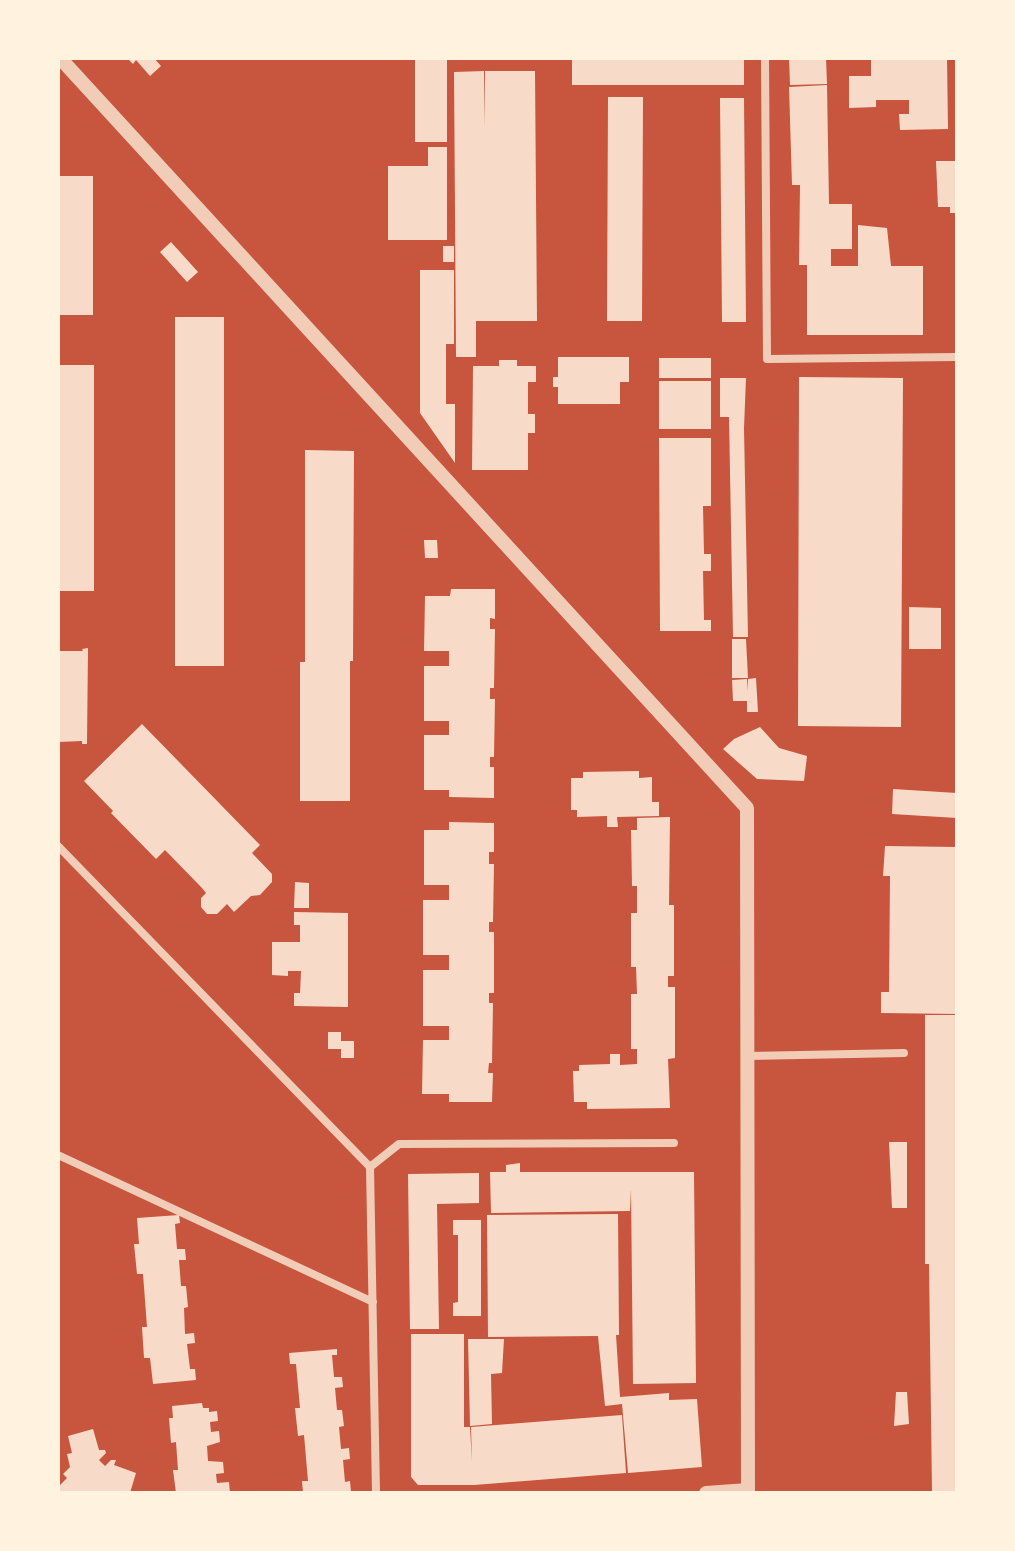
<!DOCTYPE html>
<html>
<head>
<meta charset="utf-8">
<style>
  body { margin:0 }
  #map { position:relative; width:1015px; height:1551px; overflow:hidden; background:#c8553d; font-family:Commissioner,sans-serif }
  canvas { display:block }
  .frame { position:absolute; inset:0; border:60px solid #fff3e0; pointer-events:none }
</style>
</head>
<body>
<div id="map">
<canvas width="1015" height="1551"></canvas>
<div class="frame"></div>
</div>
<script>
const g = document.querySelector('canvas').getContext('2d');
g.lineJoin = 'round';
function fillPath(path, color) {
  g.fillStyle = color;
  g.fill(path, 'evenodd');
}
function strokePath(path, color, width, dash) {
  g.strokeStyle = color;
  g.lineWidth = width;
  g.lineCap = dash ? 'butt' : 'round';
  g.setLineDash(dash || []);
  g.stroke(path);
}
const building = new Path2D(`
  M 127,58 L 154,58 L 161,66 L 150,76 L 136,60 L 133,64 Z
  M 415,58 L 447,58 L 447,142 L 415,142 Z
  M 572,58 L 744,58 L 744,85 L 572,85 Z
  M 789,58 L 826,58 L 827,84 L 790,85 Z
  M 871,58 L 947,58 L 948,129 L 900,130 L 899,114 L 909,114 L 909,100 L 876,100 L 876,107 L 849,108 L 849,76 L 871,76 Z
  M 484,71 L 485,128 L 485,71 L 535,71 L 537,321 L 476,321 L 476,357 L 456,357 L 454,72 Z
  M 827,85 L 829,204 L 852,204 L 852,249 L 831,249 L 831,266 L 858,266 L 858,225 L 887,228 L 891,266 L 923,266 L 923,335 L 807,335 L 807,265 L 799,265 L 800,185 L 792,185 L 789,87 Z
  M 608,97 L 643,97 L 642,321 L 607,321 Z
  M 720,98 L 744,98 L 746,322 L 722,322 Z
  M 428,147 L 447,147 L 447,240 L 388,240 L 388,166 L 428,166 Z
  M 936,161 L 957,161 L 957,213 L 950,213 L 950,207 L 938,207 Z
  M 58,176 L 93,176 L 93,315 L 58,315 Z
  M 171,242 L 198,272 L 187,282 L 160,252 Z
  M 443,246 L 454,246 L 454,262 L 443,262 Z
  M 420,270 L 454,270 L 454,344 L 446,344 L 446,404 L 455,404 L 455,463 L 420,413 Z
  M 175,317 L 224,317 L 224,666 L 175,666 Z
  M 558,357 L 629,357 L 629,382 L 620,382 L 620,404 L 558,404 L 558,387 L 553,387 L 553,377 L 558,377 Z
  M 659,358 L 711,358 L 711,378 L 659,378 Z
  M 499,360 L 517,360 L 517,366 L 536,366 L 536,382 L 528,382 L 528,414 L 535,414 L 535,433 L 528,433 L 528,470 L 472,470 L 473,366 L 499,366 Z
  M 58,365 L 94,365 L 94,591 L 58,591 Z
  M 799,377 L 903,378 L 901,727 L 798,726 Z
  M 720,378 L 746,378 L 744,428 L 748,637 L 733,637 L 729,417 L 720,417 Z
  M 659,381 L 711,381 L 711,429 L 659,429 Z
  M 659,438 L 711,438 L 711,506 L 703,506 L 704,554 L 711,554 L 711,571 L 703,571 L 704,620 L 711,620 L 711,631 L 660,631 Z
  M 305,450 L 354,451 L 353,661 L 350,661 L 350,801 L 300,801 L 300,662 L 305,662 Z
  M 424,540 L 437,540 L 438,558 L 425,558 Z
  M 451,589 L 495,589 L 495,619 L 490,618 L 490,629 L 495,629 L 494,688 L 490,688 L 490,699 L 495,699 L 494,757 L 490,757 L 490,767 L 494,767 L 494,798 L 449,797 L 449,790 L 424,790 L 424,735 L 449,735 L 449,721 L 424,721 L 424,666 L 449,666 L 449,651 L 424,651 L 425,596 L 450,596 Z
  M 909,607 L 941,608 L 941,649 L 909,649 Z
  M 732,639 L 746,639 L 748,678 L 732,678 Z
  M 88,648 L 87,744 L 82,744 L 82,741 L 58,742 L 58,651 L 83,651 L 82,649 Z
  M 756,678 L 758,712 L 747,712 L 747,701 L 733,701 L 732,680 L 747,679 L 748,691 L 748,679 Z
  M 142,724 L 260,845 L 252,853 L 272,874 L 272,882 L 260,895 L 251,896 L 234,912 L 227,904 L 217,914 L 207,914 L 201,907 L 201,898 L 206,893 L 202,888 L 165,850 L 156,859 L 111,813 L 113,811 L 84,781 Z
  M 760,727 L 779,748 L 807,756 L 804,781 L 757,779 L 723,749 L 734,739 Z
  M 639,771 L 639,778 L 652,777 L 652,802 L 659,802 L 659,816 L 617,817 L 618,827 L 607,827 L 607,816 L 577,817 L 577,810 L 571,810 L 571,778 L 583,778 L 583,772 Z
  M 893,789 L 957,793 L 957,818 L 892,814 Z
  M 670,817 L 669,905 L 674,905 L 674,976 L 668,976 L 668,987 L 675,987 L 675,1058 L 668,1059 L 670,1108 L 587,1109 L 587,1102 L 574,1102 L 573,1071 L 579,1071 L 579,1065 L 610,1064 L 610,1054 L 620,1054 L 620,1065 L 637,1064 L 637,1049 L 631,1049 L 631,994 L 637,994 L 636,967 L 631,967 L 631,913 L 637,913 L 637,886 L 632,886 L 631,830 L 637,830 L 637,818 Z
  M 449,822 L 494,823 L 494,852 L 489,852 L 489,864 L 494,864 L 493,922 L 489,922 L 489,932 L 494,932 L 494,993 L 489,993 L 489,1003 L 493,1003 L 492,1063 L 489,1063 L 488,1073 L 493,1073 L 492,1102 L 449,1102 L 449,1094 L 422,1094 L 423,1040 L 449,1040 L 449,1026 L 423,1026 L 423,970 L 449,970 L 449,955 L 423,955 L 423,900 L 449,900 L 449,885 L 424,885 L 424,830 L 449,830 Z
  M 885,846 L 957,847 L 957,1014 L 881,1013 L 881,992 L 889,992 L 890,876 L 883,876 Z
  M 295,882 L 309,883 L 309,908 L 294,908 Z
  M 294,912 L 348,913 L 348,1007 L 294,1006 L 294,993 L 300,993 L 301,971 L 288,971 L 288,976 L 272,975 L 272,942 L 300,942 L 300,925 L 294,925 Z
  M 925,1015 L 957,1015 L 957,1493 L 932,1493 L 929,1264 L 925,1264 Z
  M 328,1032 L 341,1032 L 341,1041 L 354,1041 L 354,1058 L 341,1058 L 341,1049 L 328,1049 Z
  M 889,1142 L 907,1142 L 907,1208 L 892,1208 Z
  M 520,1163 L 520,1172 L 694,1172 L 696,1383 L 633,1384 L 631,1189 L 630,1211 L 491,1213 L 490,1172 L 506,1172 L 506,1165 Z
  M 479,1173 L 479,1203 L 437,1204 L 439,1329 L 410,1329 L 408,1174 Z
  M 618,1214 L 619,1335 L 616,1335 L 620,1397 L 669,1393 L 669,1400 L 697,1399 L 702,1467 L 628,1473 L 622,1404 L 605,1406 L 598,1336 L 488,1337 L 487,1215 Z
  M 179,1215 L 180,1223 L 175,1224 L 177,1249 L 185,1249 L 186,1260 L 179,1260 L 181,1286 L 186,1286 L 188,1307 L 184,1308 L 185,1334 L 194,1333 L 195,1343 L 187,1344 L 190,1369 L 195,1369 L 196,1380 L 153,1384 L 150,1358 L 144,1358 L 142,1327 L 147,1327 L 143,1274 L 137,1274 L 134,1244 L 139,1244 L 137,1218 Z
  M 453,1220 L 481,1220 L 481,1316 L 453,1316 L 453,1303 L 458,1302 L 458,1235 L 453,1235 Z
  M 411,1334 L 464,1334 L 464,1427 L 470,1427 L 472,1462 L 471,1427 L 622,1415 L 626,1473 L 474,1485 L 418,1485 L 411,1477 Z
  M 468,1339 L 504,1339 L 502,1373 L 491,1374 L 492,1424 L 470,1426 Z
  M 337,1349 L 337,1355 L 332,1355 L 334,1377 L 342,1377 L 343,1387 L 335,1388 L 337,1410 L 342,1410 L 344,1426 L 339,1427 L 341,1449 L 349,1448 L 350,1459 L 343,1460 L 345,1482 L 350,1481 L 351,1492 L 303,1493 L 302,1481 L 308,1481 L 304,1435 L 298,1436 L 295,1408 L 300,1408 L 296,1364 L 290,1364 L 289,1353 Z
  M 896,1392 L 907,1392 L 909,1424 L 894,1426 Z
  M 202,1403 L 203,1408 L 209,1408 L 209,1412 L 217,1411 L 218,1421 L 210,1422 L 211,1432 L 219,1431 L 220,1442 L 207,1446 L 208,1461 L 223,1462 L 224,1473 L 216,1474 L 217,1483 L 229,1482 L 230,1493 L 176,1493 L 173,1470 L 178,1470 L 176,1442 L 171,1443 L 169,1418 L 173,1418 L 172,1406 Z
  M 93,1429 L 99,1450 L 105,1450 L 106,1453 L 99,1460 L 105,1466 L 111,1460 L 116,1460 L 114,1465 L 136,1473 L 130,1493 L 58,1493 L 58,1487 L 67,1478 L 63,1474 L 70,1467 L 67,1454 L 72,1453 L 68,1436 Z`);
const minor = new Path2D(`
  M 765,58 L 767,359 L 957,357
  M 58,846 L 370,1167 L 376,1493
  M 748,1056 L 904,1053
  M 58,1155 L 373,1302
  M 370,1167 L 399,1144 L 674,1143`);
const tertiary = new Path2D(`
  M 60,58 L 747,808 L 748,1493
  M 706,1493 L 748,1490`);
fillPath(building, '#f7dbc8');
strokePath(minor, '#f1ccb7', 8);
strokePath(tertiary, '#f1ccb7', 14);
</script>
</body>
</html>
